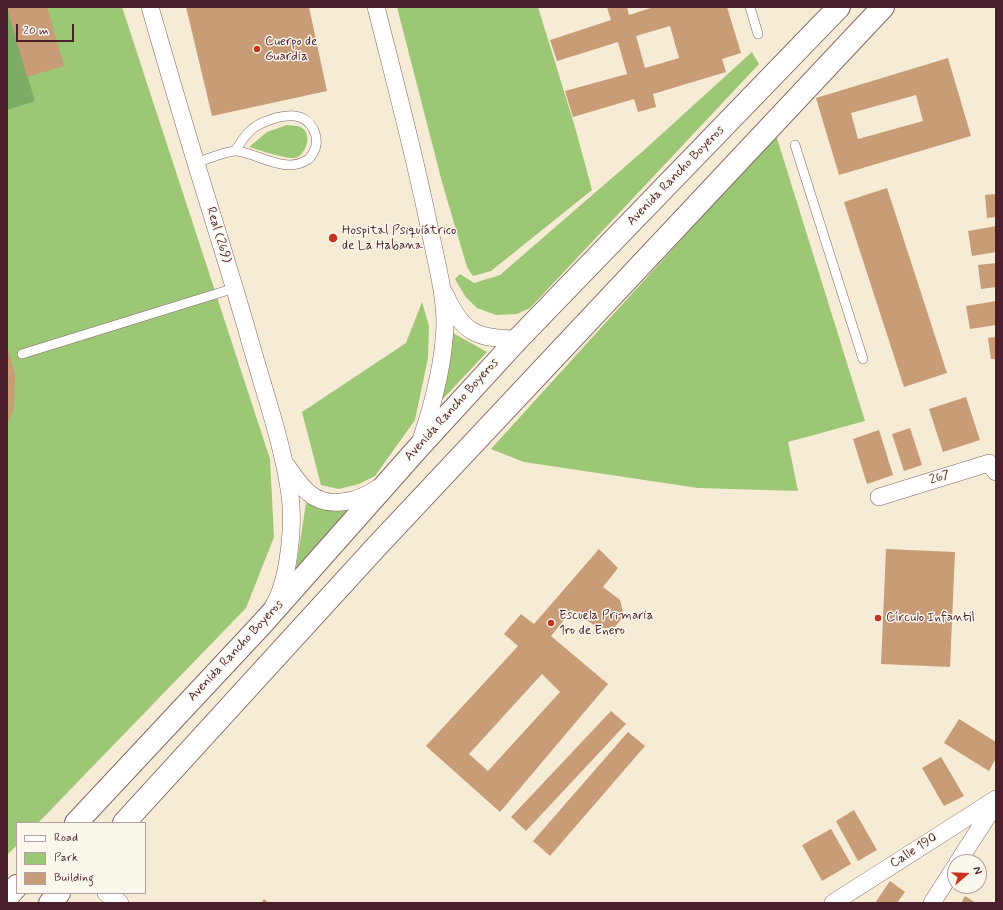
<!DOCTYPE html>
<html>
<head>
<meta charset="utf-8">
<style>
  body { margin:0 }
  #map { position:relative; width:1003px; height:910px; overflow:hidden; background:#f6ebd5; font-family:Mynerve,sans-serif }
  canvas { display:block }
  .frame { position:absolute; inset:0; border:8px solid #4a1f2b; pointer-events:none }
  .legend { position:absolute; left:16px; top:822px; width:130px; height:72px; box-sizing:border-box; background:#fbf7ec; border:1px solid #b4a19f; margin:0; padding:5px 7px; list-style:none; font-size:12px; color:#4a1f2b }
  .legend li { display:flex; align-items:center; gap:8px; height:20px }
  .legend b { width:20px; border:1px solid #b4a19f }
  .north { position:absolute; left:947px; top:854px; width:40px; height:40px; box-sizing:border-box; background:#fbf7ec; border:1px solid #b4a19f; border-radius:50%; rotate:71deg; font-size:11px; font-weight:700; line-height:16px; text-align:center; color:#4a1f2b }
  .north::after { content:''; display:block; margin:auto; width:14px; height:18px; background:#c8321e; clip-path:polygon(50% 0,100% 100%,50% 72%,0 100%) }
  .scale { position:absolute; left:16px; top:24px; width:58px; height:18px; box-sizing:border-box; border:2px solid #4a1f2b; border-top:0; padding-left:5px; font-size:12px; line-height:14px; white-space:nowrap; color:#4a1f2b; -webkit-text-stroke:3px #fbf7ec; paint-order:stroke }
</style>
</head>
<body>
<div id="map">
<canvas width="1003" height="910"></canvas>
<div class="frame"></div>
<ul class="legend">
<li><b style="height:5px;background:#fff"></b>Road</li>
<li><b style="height:11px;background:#9cc775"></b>Park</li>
<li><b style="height:11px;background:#c79c77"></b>Building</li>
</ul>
<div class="north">N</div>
<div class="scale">20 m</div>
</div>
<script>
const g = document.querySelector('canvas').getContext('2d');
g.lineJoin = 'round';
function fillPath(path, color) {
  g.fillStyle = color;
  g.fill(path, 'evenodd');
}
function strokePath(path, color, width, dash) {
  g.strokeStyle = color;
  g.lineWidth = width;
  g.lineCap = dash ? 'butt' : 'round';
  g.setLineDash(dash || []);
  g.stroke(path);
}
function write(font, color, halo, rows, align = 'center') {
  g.font = font + ' Mynerve,sans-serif';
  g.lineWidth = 3;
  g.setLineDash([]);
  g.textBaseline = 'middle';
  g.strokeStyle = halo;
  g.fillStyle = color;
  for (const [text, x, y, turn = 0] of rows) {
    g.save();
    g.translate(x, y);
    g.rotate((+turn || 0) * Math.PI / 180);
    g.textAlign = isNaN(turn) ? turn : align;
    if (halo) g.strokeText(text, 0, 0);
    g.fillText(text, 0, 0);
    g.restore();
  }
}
const green = new Path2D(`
  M 7,7 L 122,7 L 270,459 L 274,537 L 246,608 L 38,823 L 17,823 L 17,845 L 7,855 Z
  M 397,7 L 538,7 L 575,127 L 592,190 L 491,271 L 473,276 L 467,267 L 442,182 Z
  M 752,52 L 759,64 L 530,308 L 517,314 L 496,315 L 477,308 L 465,296 L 455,279 L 460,274 L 474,283 L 500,275 L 642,152 Z
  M 287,125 C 292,126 298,125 302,128 C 313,135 306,155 295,158 C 285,159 259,150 249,147 L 267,132 Z
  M 776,135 L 865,421 L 788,442 L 798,491 L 698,488 L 524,462 L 491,449 Z
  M 422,302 L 429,326 L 428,358 L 415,420 L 375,476 L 359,484 L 339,489 L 321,485 L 302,412 L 406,343 Z
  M 453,333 L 487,352 L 441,401 Z
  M 306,503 L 330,509 L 355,506 L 296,568 Z`);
const forest = new Path2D(`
  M 7,8 L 35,101 L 7,110 Z`);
const building = new Path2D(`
  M 7,7 L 47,7 L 64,66 L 27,77 Z
  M 186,7 L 309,7 L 327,91 L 212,116 Z
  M 607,7 L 627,7 L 629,15 L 654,7 L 727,7 L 741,53 L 722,59 L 726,72 L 653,94 L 656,107 L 638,112 L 634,99 L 573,117 L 565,91 L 627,74 L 618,42 L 557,61 L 550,40 L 611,20 ZM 670,26 L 679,58 L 645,68 L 636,36 Z
  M 948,58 L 971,136 L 839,175 L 816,98 ZM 916,95 L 923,121 L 858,139 L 851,113 Z
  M 887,188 L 947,373 L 904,387 L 844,202 Z
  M 996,194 L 996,217 L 987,218 L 985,195 Z
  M 996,226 L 996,252 L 972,256 L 968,231 Z
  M 996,263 L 996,287 L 981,289 L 978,265 Z
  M 996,301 L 996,325 L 970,329 L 966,306 Z
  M 996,337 L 996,359 L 991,359 L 988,338 Z
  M 7,345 L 15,374 L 14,408 L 7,425 Z
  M 966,397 L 980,440 L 943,452 L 929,409 Z
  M 910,428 L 922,465 L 904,471 L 892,434 Z
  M 879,430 L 893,475 L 867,484 L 853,439 Z
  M 599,549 L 618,568 L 603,587 L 620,600 L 624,616 L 614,628 L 598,628 L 572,610 L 551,636 L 608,684 L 500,812 L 426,746 L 518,646 L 504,634 L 521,614 L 534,624 ZM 542,674 L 560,692 L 488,771 L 469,754 Z
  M 886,549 L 955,552 L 950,667 L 881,664 Z
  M 611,711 L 626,724 L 526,831 L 511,817 Z
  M 959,719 L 996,742 L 996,758 L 989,771 L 944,743 Z
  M 628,732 L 645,746 L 550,856 L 533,841 Z
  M 941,757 L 964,796 L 944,806 L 922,768 Z
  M 854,810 L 877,850 L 858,861 L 836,821 Z
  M 831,829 L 851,864 L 822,881 L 802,845 Z
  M 890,881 L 905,892 L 897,903 L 875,903 Z
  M 965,896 L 976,903 L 961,903 Z
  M 264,899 L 269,903 L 261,903 Z`);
const service = new Path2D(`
  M 750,7 L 758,34
  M 795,145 L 863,359
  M 196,163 C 204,160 229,150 237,151 C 259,154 285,174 307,160 C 310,159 311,156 313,153 C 322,139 312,118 295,116 C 282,115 260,121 250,131 C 244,136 240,144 235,151
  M 22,354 L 235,288`);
const minor = new Path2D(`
  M 150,7 C 165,59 180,111 196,163 C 214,222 233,281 250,341 C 264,391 283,444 290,495 C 294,524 289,580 274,605
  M 376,7 C 395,82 415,156 430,231 C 436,261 445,293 445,324 C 444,364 433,405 420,443
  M 445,294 C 462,333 477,339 518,339
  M 287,466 C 294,476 300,486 309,493 C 328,510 360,501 378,488
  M 879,497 L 989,463 L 996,472
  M 958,862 L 996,803
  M 106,893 L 120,903
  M 833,903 L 996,799
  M 932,903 L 955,867`);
const trunk = new Path2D(`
  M 76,823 L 262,624 L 419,447 L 518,339 L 839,7
  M 124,823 L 377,546 L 883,7
  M 7,897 L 17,886
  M 50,903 L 59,893`);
const markers = [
  [257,49,4,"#c8321e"],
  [333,238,5,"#c8321e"],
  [878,618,4,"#c8321e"],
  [551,623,4,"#c8321e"]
];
const poiNames = [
  ["Cuerpo de",265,42],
  ["Guardia",265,57],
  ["Hospital Psiquiátrico",342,231],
  ["de La Habana",342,246],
  ["Escuela Primaria",559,616],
  ["1ro de Enero",559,631],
  ["Círculo Infantil",886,618]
];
const streetNames = [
  ["Avenida Rancho Boyeros",676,176,-46],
  ["Real (269)",218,235,73],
  ["Avenida Rancho Boyeros",452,410,-48],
  ["267",940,478,-17],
  ["Avenida Rancho Boyeros",236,651,-47],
  ["Calle 190",914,851,-33]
];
fillPath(green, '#9cc775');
fillPath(forest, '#7dac66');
fillPath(building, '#c79c77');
strokePath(service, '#866666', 10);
strokePath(minor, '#866666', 18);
strokePath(trunk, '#866666', 24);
strokePath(service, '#fff', 9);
strokePath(minor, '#fff', 17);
strokePath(trunk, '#fff', 22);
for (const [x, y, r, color] of markers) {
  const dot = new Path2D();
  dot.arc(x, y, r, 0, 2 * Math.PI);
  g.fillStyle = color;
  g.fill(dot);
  strokePath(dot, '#fbf7ec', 1.5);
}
write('13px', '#4a1f2b', '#fbf7ec', poiNames, 'left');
write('13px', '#4a1f2b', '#fbf7ec', streetNames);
</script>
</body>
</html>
